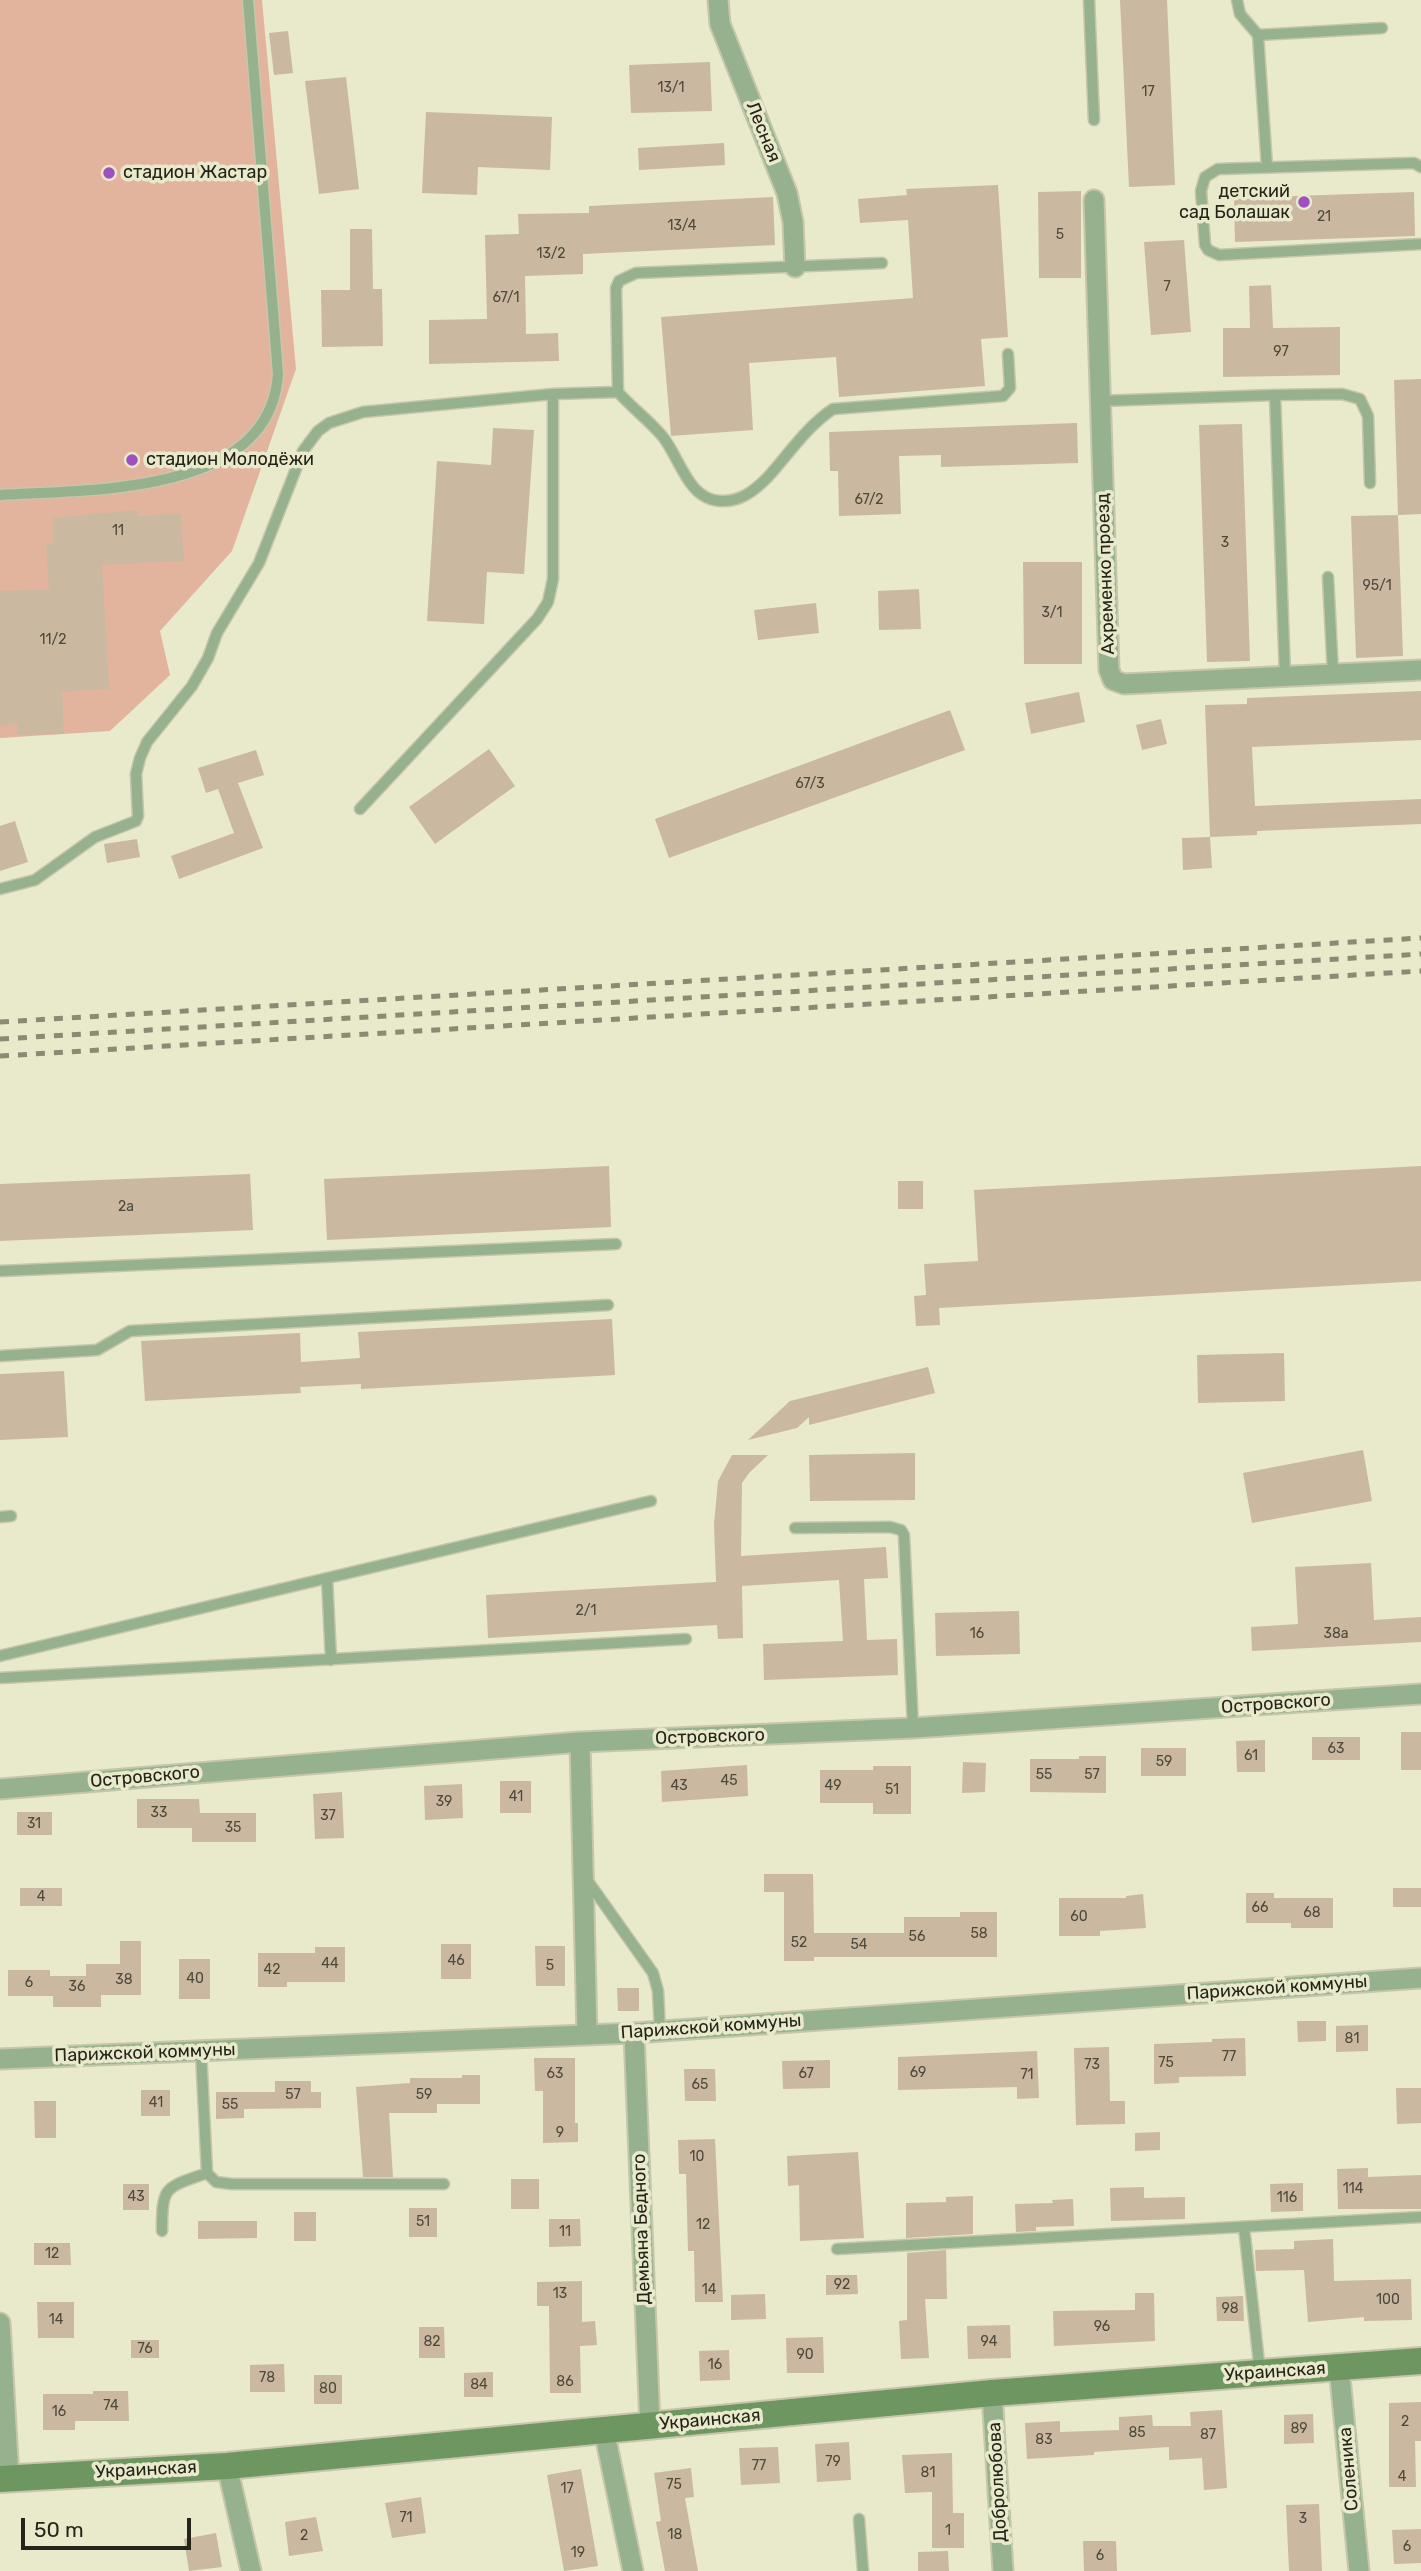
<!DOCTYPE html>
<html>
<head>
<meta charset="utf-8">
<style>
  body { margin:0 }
  #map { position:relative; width:1421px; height:2571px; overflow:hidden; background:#e9e9cb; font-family:Rubik,sans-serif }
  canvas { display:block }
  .scale { position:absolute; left:21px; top:2518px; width:170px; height:32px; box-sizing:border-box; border:4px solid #242419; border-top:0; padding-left:9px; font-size:21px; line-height:24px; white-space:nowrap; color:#242419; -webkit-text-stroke:5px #e9e9cb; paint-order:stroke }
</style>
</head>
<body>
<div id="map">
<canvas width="1421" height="2571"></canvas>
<div class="scale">50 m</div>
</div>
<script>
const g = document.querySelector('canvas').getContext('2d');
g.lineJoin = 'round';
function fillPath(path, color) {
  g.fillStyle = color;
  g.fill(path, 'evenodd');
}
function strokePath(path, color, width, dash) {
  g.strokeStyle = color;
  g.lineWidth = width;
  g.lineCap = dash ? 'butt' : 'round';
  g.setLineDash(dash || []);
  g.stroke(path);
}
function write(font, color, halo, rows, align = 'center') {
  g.font = font + ' Rubik,sans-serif';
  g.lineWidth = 7;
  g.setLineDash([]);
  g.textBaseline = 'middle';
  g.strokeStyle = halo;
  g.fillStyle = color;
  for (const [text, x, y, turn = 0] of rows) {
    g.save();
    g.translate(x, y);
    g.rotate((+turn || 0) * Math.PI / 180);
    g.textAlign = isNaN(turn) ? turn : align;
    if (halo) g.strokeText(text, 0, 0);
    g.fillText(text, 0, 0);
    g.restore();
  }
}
const green = new Path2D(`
  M 0,0 L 262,0 L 296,369 L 232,551 L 160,631 L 170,675 L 110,731 L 0,738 Z`);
const building = new Path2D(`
  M 1120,0 L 1167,0 L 1175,185 L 1129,187 Z
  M 288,31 L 293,73 L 274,75 L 269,33 Z
  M 710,62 L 712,111 L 631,113 L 629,65 Z
  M 346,77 L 359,189 L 319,194 L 305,81 Z
  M 426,112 L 552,117 L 550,170 L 478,167 L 477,195 L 422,193 Z
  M 724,143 L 725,165 L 639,170 L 638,148 Z
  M 998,185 L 1008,337 L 981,339 L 985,386 L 839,397 L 836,357 L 749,363 L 753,430 L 671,436 L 661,317 L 913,298 L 908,220 L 860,223 L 858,199 L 907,195 L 906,189 Z
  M 1081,191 L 1081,278 L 1039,278 L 1038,192 Z
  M 1414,192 L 1415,236 L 1235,242 L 1234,198 Z
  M 773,197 L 775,245 L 583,254 L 583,274 L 525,276 L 526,334 L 558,333 L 559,361 L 429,364 L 429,320 L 487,319 L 485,235 L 519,234 L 518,214 L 589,213 L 589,206 Z
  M 350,229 L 372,229 L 373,289 L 382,289 L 383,346 L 322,347 L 321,290 L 350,290 Z
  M 1184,240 L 1191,332 L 1151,335 L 1144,242 Z
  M 1271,285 L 1273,328 L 1340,327 L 1340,375 L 1223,377 L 1223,328 L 1250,328 L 1249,286 Z
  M 1421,379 L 1421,514 L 1398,515 L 1394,380 Z
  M 1077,423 L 1078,463 L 941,467 L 941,455 L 899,456 L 901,514 L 839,516 L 838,471 L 830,471 L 829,432 Z
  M 1242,424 L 1250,661 L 1207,662 L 1199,425 Z
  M 493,428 L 534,430 L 524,574 L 487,572 L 484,624 L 427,621 L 437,461 L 491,465 Z
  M 137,510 L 138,516 L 181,514 L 184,561 L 102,565 L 109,689 L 62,692 L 64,734 L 18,735 L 17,724 L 0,726 L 0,591 L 49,589 L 46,544 L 54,544 L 53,518 Z
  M 1398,515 L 1403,656 L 1356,658 L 1351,516 Z
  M 1023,562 L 1082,562 L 1082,664 L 1024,664 Z
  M 919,589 L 921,629 L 879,630 L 878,591 Z
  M 816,603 L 819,633 L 758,640 L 754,610 Z
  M 1421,691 L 1421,740 L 1252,747 L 1255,806 L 1421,799 L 1421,824 L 1257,831 L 1257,835 L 1210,837 L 1205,705 L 1247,704 L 1247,698 Z
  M 1079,692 L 1085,722 L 1031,734 L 1025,703 Z
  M 950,710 L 965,750 L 669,858 L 655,819 Z
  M 1161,719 L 1167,744 L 1142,750 L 1136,725 Z
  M 489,749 L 515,786 L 435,844 L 409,807 Z
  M 256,750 L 264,775 L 238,783 L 263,848 L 179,879 L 171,856 L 234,833 L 218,789 L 206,793 L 198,768 Z
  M 15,821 L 28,862 L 0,871 L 0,826 Z
  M 1210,837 L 1212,868 L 1183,870 L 1182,838 Z
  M 137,839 L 140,857 L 107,863 L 104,844 Z
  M 609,1166 L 611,1227 L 327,1240 L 324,1179 Z
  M 1421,1166 L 1421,1281 L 939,1308 L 940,1325 L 916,1326 L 914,1296 L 926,1295 L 924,1264 L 978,1261 L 974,1190 Z
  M 250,1174 L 253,1230 L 0,1241 L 0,1184 Z
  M 898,1181 L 923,1181 L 923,1209 L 898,1209 Z
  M 612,1319 L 615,1375 L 361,1389 L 361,1384 L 300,1387 L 301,1393 L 145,1401 L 141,1341 L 300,1333 L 301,1362 L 360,1358 L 358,1332 Z
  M 1284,1353 L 1285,1401 L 1198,1403 L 1197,1355 Z
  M 928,1367 L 935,1393 L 809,1425 L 809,1417 L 797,1428 L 748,1440 L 790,1401 Z
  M 64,1371 L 68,1437 L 0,1440 L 0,1374 Z
  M 1363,1450 L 1372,1501 L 1252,1523 L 1243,1473 Z
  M 915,1453 L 915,1500 L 810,1501 L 809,1455 Z
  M 732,1455 L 768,1455 L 749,1473 L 742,1483 L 741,1556 L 886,1547 L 888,1578 L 864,1579 L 867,1640 L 897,1639 L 898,1675 L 764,1680 L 763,1644 L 843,1641 L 839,1580 L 742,1586 L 743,1638 L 718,1639 L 717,1625 L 488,1638 L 486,1595 L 716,1582 L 714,1524 L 718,1481 Z
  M 1371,1563 L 1374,1620 L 1421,1617 L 1421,1642 L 1252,1651 L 1251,1627 L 1298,1624 L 1295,1567 Z
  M 1019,1611 L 1020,1654 L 936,1656 L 935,1613 Z
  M 1401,1732 L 1421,1732 L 1421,1770 L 1401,1770 Z
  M 1312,1737 L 1360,1737 L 1360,1760 L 1312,1760 Z
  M 1265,1740 L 1265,1772 L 1237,1772 L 1236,1741 Z
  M 1141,1748 L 1186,1748 L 1186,1776 L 1141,1776 Z
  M 1079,1756 L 1106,1756 L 1106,1793 L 1030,1792 L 1030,1759 L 1079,1759 Z
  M 963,1762 L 986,1763 L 985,1792 L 962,1793 Z
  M 747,1765 L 748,1796 L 662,1802 L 661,1771 Z
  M 873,1766 L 911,1766 L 911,1814 L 873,1814 L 873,1803 L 820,1803 L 820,1770 L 873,1770 Z
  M 500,1781 L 531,1781 L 531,1813 L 500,1813 Z
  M 462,1784 L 463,1818 L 425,1820 L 424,1786 Z
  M 342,1792 L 344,1838 L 315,1839 L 313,1794 Z
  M 137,1799 L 199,1799 L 200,1813 L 256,1813 L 256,1842 L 192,1842 L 192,1828 L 137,1828 Z
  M 17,1812 L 52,1812 L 52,1835 L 17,1835 Z
  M 764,1874 L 813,1874 L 814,1933 L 904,1933 L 904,1917 L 960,1917 L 960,1912 L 997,1912 L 997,1957 L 814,1957 L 814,1961 L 784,1961 L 784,1892 L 764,1892 Z
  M 20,1888 L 62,1888 L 62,1906 L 20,1906 Z
  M 1393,1888 L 1421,1888 L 1421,1907 L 1393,1907 Z
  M 1246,1893 L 1274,1893 L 1274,1898 L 1333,1898 L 1333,1928 L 1291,1928 L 1291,1923 L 1246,1923 Z
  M 1143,1894 L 1146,1928 L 1100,1931 L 1100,1936 L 1059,1936 L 1059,1898 L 1126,1898 L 1126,1896 Z
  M 120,1941 L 141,1941 L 141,1995 L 101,1995 L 101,2007 L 53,2007 L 53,1996 L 8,1996 L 8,1970 L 50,1970 L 50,1976 L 86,1976 L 86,1964 L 120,1964 Z
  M 441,1944 L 471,1944 L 471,1979 L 441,1979 Z
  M 535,1946 L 565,1946 L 565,1986 L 536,1986 Z
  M 315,1947 L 345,1947 L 345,1982 L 287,1982 L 287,1987 L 258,1987 L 258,1953 L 315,1953 Z
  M 179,1959 L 210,1959 L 210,1999 L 179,1999 Z
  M 617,1988 L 639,1988 L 639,2011 L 618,2011 Z
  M 1297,2021 L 1326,2021 L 1326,2041 L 1298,2042 Z
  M 1368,2025 L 1368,2051 L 1336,2052 L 1336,2026 Z
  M 1245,2038 L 1246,2076 L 1179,2077 L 1179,2083 L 1154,2084 L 1154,2044 L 1212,2042 L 1212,2039 Z
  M 1109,2047 L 1110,2101 L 1125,2101 L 1125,2124 L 1076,2125 L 1074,2048 Z
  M 1037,2051 L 1039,2098 L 1017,2099 L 1017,2087 L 898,2090 L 898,2057 Z
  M 534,2058 L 575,2058 L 575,2123 L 578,2123 L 578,2142 L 543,2143 L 543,2091 L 535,2091 Z
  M 830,2060 L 830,2088 L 783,2089 L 782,2061 Z
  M 684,2069 L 715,2069 L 716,2101 L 685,2101 Z
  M 462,2075 L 480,2075 L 480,2104 L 437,2104 L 437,2113 L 389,2113 L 393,2177 L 363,2177 L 356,2087 L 410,2083 L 410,2078 L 462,2078 Z
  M 275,2081 L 311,2081 L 311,2092 L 321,2092 L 321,2108 L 244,2109 L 244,2118 L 216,2119 L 216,2092 L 275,2092 Z
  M 1396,2088 L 1421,2088 L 1421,2123 L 1397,2124 Z
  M 141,2090 L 170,2090 L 170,2116 L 141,2116 Z
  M 34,2101 L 56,2101 L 56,2138 L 35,2138 Z
  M 1160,2132 L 1160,2150 L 1135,2151 L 1135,2133 Z
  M 715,2139 L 723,2302 L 695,2302 L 694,2251 L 688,2251 L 686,2174 L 679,2174 L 678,2140 Z
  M 858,2152 L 864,2238 L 800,2241 L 799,2185 L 788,2186 L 787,2156 Z
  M 1368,2168 L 1368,2177 L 1421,2175 L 1421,2209 L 1338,2209 L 1337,2169 Z
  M 511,2179 L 539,2179 L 539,2209 L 511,2209 Z
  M 1303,2183 L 1303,2211 L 1271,2212 L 1270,2184 Z
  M 123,2184 L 149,2184 L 149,2210 L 123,2210 Z
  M 1144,2187 L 1144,2198 L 1185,2197 L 1185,2219 L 1111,2221 L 1110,2188 Z
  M 973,2196 L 973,2234 L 906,2238 L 906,2203 L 946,2202 L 946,2197 Z
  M 1073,2199 L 1074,2226 L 1036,2227 L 1036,2231 L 1016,2232 L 1015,2204 L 1053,2203 L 1052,2200 Z
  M 409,2208 L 437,2208 L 437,2237 L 409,2237 Z
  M 294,2212 L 316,2212 L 316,2241 L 294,2241 Z
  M 549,2219 L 580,2219 L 581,2246 L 549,2247 Z
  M 198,2221 L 257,2221 L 257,2238 L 198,2239 Z
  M 1333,2239 L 1334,2281 L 1411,2279 L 1412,2320 L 1364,2321 L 1364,2317 L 1308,2322 L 1304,2270 L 1256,2271 L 1255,2250 L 1294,2249 L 1294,2241 Z
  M 34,2243 L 70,2243 L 71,2265 L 34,2265 Z
  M 946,2250 L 947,2299 L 925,2299 L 929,2358 L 901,2359 L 899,2321 L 907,2320 L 907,2253 Z
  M 826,2275 L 857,2275 L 858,2294 L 826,2295 Z
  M 582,2281 L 582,2322 L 595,2321 L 597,2345 L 580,2346 L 581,2393 L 550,2393 L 549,2306 L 537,2306 L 537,2282 Z
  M 1135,2293 L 1154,2293 L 1155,2341 L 1054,2346 L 1053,2311 L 1135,2310 Z
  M 765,2294 L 766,2319 L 731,2320 L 731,2295 Z
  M 1243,2296 L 1244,2321 L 1217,2321 L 1216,2297 Z
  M 37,2302 L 74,2302 L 74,2338 L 38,2338 Z
  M 1010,2325 L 1011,2358 L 968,2359 L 967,2326 Z
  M 419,2327 L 444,2327 L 445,2358 L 419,2358 Z
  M 823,2337 L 824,2373 L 787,2373 L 786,2338 Z
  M 131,2340 L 159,2340 L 159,2358 L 131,2358 Z
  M 729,2350 L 730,2380 L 700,2381 L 699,2351 Z
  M 284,2364 L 285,2392 L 250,2392 L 250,2365 Z
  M 493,2372 L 493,2397 L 464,2397 L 464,2373 Z
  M 314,2375 L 342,2375 L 342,2404 L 314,2404 Z
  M 93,2391 L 128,2391 L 129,2421 L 75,2421 L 75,2430 L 43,2430 L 43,2394 L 93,2394 Z
  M 1421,2402 L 1421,2441 L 1415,2441 L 1416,2487 L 1389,2487 L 1389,2403 Z
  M 1222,2410 L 1227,2488 L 1204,2490 L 1202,2458 L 1169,2460 L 1169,2447 L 1094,2452 L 1094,2455 L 1027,2459 L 1025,2423 L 1060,2421 L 1060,2432 L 1119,2430 L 1119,2417 L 1152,2415 L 1153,2426 L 1191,2426 L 1190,2412 Z
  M 1313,2414 L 1314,2443 L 1284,2444 L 1284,2415 Z
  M 849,2442 L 851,2480 L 817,2482 L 815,2444 Z
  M 778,2447 L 780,2483 L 741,2485 L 739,2448 Z
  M 952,2453 L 953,2513 L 964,2513 L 964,2548 L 932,2548 L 932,2492 L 905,2493 L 902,2455 Z
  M 691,2468 L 694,2497 L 685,2498 L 698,2571 L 665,2571 L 656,2522 L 661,2521 L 654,2473 Z
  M 581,2469 L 598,2566 L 564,2571 L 547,2475 Z
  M 421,2497 L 426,2533 L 392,2538 L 385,2503 Z
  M 1319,2504 L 1322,2571 L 1289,2571 L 1286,2505 Z
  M 316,2517 L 323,2551 L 289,2556 L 285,2522 Z
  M 1421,2529 L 1421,2563 L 1394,2564 L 1392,2530 Z
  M 216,2533 L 222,2567 L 189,2571 L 184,2539 Z
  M 1083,2541 L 1116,2541 L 1117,2571 L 1084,2571 Z
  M 948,2551 L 949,2571 L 918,2571 L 918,2552 Z`);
const lane = new Path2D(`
  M 1089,0 L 1094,120
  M 1237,0 L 1240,14 L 1258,35 L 1267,167
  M 1258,35 L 1382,28
  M 1421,167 L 1414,163 L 1218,169 L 1205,177 L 1201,191 L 1205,245 L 1208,250 L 1219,255 L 1421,244
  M 618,392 C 632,408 650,421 663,437 C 681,460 688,500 721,501 C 740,502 754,491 767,478 C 788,455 807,426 833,409 L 1003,396 L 1010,388 L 1008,354
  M 1275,395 L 1342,394 L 1360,399 L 1368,416 L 1370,483
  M 1100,401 L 1275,395 L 1285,676
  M 0,495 C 88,489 270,497 278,374 L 248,0
  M 1328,577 L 1333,674
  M 360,809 L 537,619 L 548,602 L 553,579 L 553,394
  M 0,889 L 35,880 L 95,837 L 136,821 L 138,816 L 136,774 L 140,758 L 147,742 L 192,686 L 208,658 L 217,633 L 259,563 L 303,451 L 318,431 L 329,423 L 363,412 L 553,394 L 618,392 L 616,288 L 619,281 L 636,273 L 882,263
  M 0,1271 L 616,1244
  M 0,1356 L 97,1350 L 130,1331 L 608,1305
  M 0,1517 L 11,1516
  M 795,1528 L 890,1527 L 901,1530 L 904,1535 L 913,1728
  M 327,1578 L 331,1660
  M 0,1656 L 651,1501
  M 0,1678 L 686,1639
  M 585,1877 L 653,1973 L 658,1991 L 660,2031
  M 201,2051 L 207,2173 L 216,2182 L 232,2184 L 444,2184
  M 1244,2227 L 1260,2372
  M 162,2231 C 162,2185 165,2188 207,2173
  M 837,2249 L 1421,2217
  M 859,2519 L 863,2571`);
const street = new Path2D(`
  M 718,0 L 720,24 L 787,193 L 793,222 L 795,267
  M 1094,200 L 1109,670 L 1113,680 L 1124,684 L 1421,670
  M 580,1742 L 587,2035
  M 0,1789 L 580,1742 L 913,1728 L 1421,1694
  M 634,2033 L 650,2425
  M 0,2059 L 634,2033 L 1421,1978
  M 0,2323 L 9,2478
  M 1339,2367 L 1359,2571
  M 992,2393 L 1003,2571
  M 604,2430 L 633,2571
  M 227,2466 L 251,2571`);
const secondary = new Path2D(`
  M 0,2479 L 227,2466 L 992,2393 L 1421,2361`);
const rail = new Path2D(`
  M 0,1022 L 1421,938
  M 0,1039 L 1421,954
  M 0,1056 L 1421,971`);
const markers = [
  [109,173,7,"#9f4fc0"],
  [1304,202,7,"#9f4fc0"],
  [132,460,7,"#9f4fc0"]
];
const numberNames = [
  ["13/1",671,88],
  ["17",1148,92],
  ["21",1324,217],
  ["13/4",682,226],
  ["5",1060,235],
  ["13/2",551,254],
  ["7",1167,287],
  ["67/1",506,298],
  ["97",1281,352],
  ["67/2",869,500],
  ["11",118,531],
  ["3",1225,543],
  ["95/1",1377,586],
  ["3/1",1052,613],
  ["11/2",53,640],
  ["67/3",810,784],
  ["2а",126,1207],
  ["2/1",586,1611],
  ["16",977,1634],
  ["38а",1336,1634],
  ["63",1336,1749],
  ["61",1251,1756],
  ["59",1164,1762],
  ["55",1044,1775],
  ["57",1092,1775],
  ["45",729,1781],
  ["43",679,1786],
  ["49",833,1786],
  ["51",892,1790],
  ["41",516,1797],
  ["39",444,1802],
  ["33",159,1813],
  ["37",328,1816],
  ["31",34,1824],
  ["35",233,1828],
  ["4",41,1897],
  ["66",1260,1908],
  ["68",1312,1913],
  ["60",1079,1917],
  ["58",979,1934],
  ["56",917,1937],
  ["52",799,1943],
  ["54",859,1945],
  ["46",456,1961],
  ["44",330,1964],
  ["5",550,1966],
  ["42",272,1970],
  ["40",195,1979],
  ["38",124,1980],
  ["6",29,1983],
  ["36",77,1987],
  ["81",1352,2039],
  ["77",1229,2057],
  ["75",1166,2063],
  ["73",1092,2065],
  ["69",918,2073],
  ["63",555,2074],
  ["67",806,2074],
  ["71",1027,2075],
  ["65",700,2085],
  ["57",293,2095],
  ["59",424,2095],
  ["41",156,2103],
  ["55",230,2105],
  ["9",560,2133],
  ["10",697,2157],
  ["114",1353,2189],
  ["43",136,2197],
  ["116",1287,2198],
  ["51",423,2222],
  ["12",703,2225],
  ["11",565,2232],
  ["12",52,2254],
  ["92",842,2285],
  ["14",709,2290],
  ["13",560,2294],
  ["100",1388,2300],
  ["98",1230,2309],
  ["14",56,2320],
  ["96",1102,2327],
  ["82",432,2342],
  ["94",989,2342],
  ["76",145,2349],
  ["90",805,2355],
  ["16",715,2365],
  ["78",267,2378],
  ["86",565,2382],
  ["84",479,2385],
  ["80",328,2389],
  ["74",111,2406],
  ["16",59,2412],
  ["2",1405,2422],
  ["89",1299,2429],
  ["85",1137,2433],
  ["87",1208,2435],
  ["83",1044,2440],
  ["79",833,2462],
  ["77",759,2466],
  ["81",928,2473],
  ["4",1402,2477],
  ["75",674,2485],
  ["17",567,2489],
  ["71",406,2518],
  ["3",1303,2519],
  ["1",948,2531],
  ["18",675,2535],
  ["2",304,2536],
  ["6",1407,2547],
  ["19",578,2553],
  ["6",1100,2556]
];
const streetNames = [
  ["Лесная",763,132,68],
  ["Ахременко проезд",1106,574,-92],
  ["Островского",1276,1704,-4],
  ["Островского",710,1737,-2],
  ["Островского",145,1777,-5],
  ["Парижской коммуны",1277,1988,-4],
  ["Парижской коммуны",711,2027,-4],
  ["Парижской коммуны",145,2053,-2],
  ["Демьяна Бедного",642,2229,-92],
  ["Украинская",1275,2372,-4],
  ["Украинская",710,2420,-5],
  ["Соленика",1349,2469,-95],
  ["Украинская",146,2470,-3],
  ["Добролюбова",998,2482,-93]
];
const poiNames = [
  ["стадион Жастар",123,173],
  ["детский",1290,192,"right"],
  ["сад Болашак",1290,213,"right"],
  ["стадион Молодёжи",146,460]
];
fillPath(green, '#e3b49d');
fillPath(building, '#cab9a0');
strokePath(lane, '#c6c6ab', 13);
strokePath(street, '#c6c6ab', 23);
strokePath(secondary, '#c6c6ab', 30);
strokePath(lane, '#96b18d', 10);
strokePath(street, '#96b18d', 19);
strokePath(secondary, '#6e9661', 26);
strokePath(rail, '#8a8a75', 5, [9, 9]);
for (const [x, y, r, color] of markers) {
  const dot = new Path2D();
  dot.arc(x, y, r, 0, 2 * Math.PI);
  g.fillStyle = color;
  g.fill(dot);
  strokePath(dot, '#e9e9cb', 2.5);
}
write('14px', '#4e493b', null, numberNames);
write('18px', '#242419', '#e9e9cb', streetNames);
write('18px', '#242419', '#e9e9cb', poiNames, 'left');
</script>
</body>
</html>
